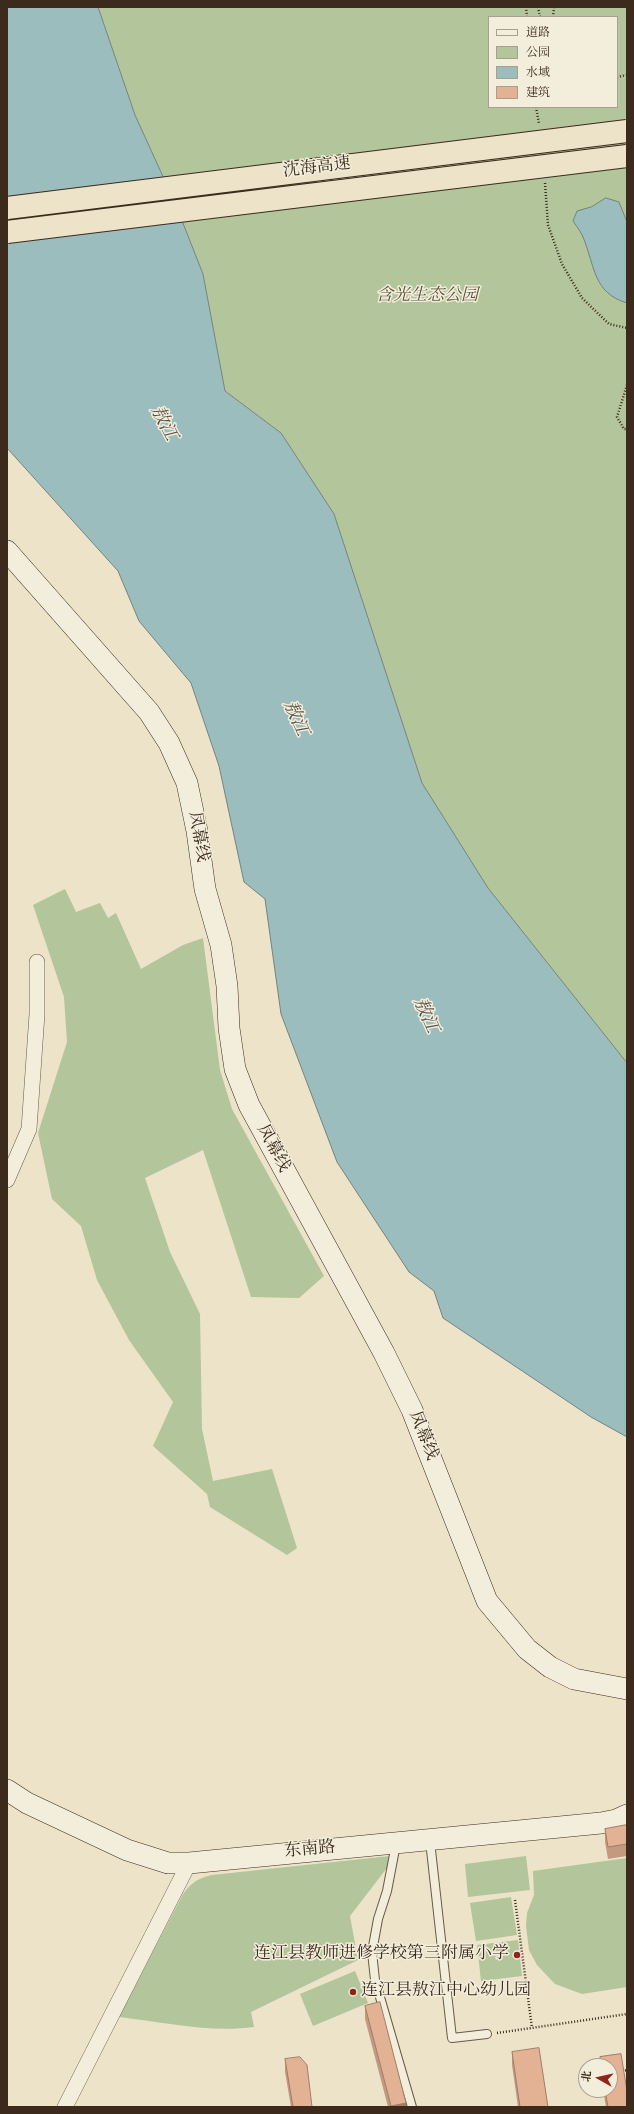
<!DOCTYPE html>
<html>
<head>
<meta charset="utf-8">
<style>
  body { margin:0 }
  #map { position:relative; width:634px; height:2114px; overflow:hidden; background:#ece3c9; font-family:"Sorts Mill Goudy","Noto Serif SC",serif }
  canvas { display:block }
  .frame { position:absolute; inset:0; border:8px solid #3c2b1c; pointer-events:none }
  .legend { position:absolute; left:488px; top:16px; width:130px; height:92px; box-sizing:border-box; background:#f3eddc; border:1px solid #aa9f8f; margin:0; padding:5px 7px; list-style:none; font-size:12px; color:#3c2b1c }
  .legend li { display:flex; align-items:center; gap:8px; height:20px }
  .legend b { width:20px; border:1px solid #aa9f8f }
  .north { position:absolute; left:578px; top:2058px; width:40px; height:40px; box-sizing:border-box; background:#f3eddc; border:1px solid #aa9f8f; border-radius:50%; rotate:278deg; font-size:11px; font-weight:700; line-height:16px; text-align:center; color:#3c2b1c }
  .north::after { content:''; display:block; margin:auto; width:14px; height:18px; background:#8f2418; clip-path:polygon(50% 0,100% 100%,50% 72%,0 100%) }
</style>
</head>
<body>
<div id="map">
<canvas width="634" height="2114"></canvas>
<div class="frame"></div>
<ul class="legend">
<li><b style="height:5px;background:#f3eddc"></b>道路</li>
<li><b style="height:11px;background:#b2c59b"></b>公园</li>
<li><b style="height:11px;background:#9bbdbe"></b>水域</li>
<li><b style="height:11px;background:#e3b295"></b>建筑</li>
</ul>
<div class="north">北</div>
</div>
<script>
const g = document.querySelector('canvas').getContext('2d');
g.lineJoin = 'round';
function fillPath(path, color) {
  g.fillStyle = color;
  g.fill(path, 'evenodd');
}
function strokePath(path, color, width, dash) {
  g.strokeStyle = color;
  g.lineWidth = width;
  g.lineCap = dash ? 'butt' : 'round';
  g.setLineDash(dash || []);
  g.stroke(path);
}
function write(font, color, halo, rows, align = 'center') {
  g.font = font + ' "Sorts Mill Goudy","Noto Serif SC",serif';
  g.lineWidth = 3;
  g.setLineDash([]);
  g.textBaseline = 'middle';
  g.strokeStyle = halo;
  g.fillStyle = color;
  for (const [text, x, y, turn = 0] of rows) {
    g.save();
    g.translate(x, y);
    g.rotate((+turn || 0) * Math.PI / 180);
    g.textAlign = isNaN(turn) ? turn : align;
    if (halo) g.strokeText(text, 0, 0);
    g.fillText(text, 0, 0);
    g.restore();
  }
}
const green = new Path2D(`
  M 98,7 L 627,7 L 627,1063 L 488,888 L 422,783 L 334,514 L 281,433 L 225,391 L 203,274 L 175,203 L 135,115 ZM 489,17 L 617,17 L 617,107 L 489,107 Z
  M 65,889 L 76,912 L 100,903 L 108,918 L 116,913 L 141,969 L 183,945 L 203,938 L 220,1070 L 232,1109 L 324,1276 L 299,1298 L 251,1297 L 203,1150 L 145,1178 L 170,1252 L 200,1314 L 202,1429 L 213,1481 L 272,1469 L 297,1548 L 287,1555 L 210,1507 L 207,1494 L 153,1446 L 173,1402 L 129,1340 L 97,1280 L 81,1226 L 52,1199 L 38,1133 L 67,1042 L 64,997 L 33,905 Z
  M 390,1856 L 390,1864 L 350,1916 L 358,1960 L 251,2012 L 254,2027 C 209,2033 163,2022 119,2017 L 183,1894 C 191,1883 198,1878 212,1875 Z
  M 526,1856 L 530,1890 L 468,1897 L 465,1864 Z
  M 627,1858 L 627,1987 L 582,1994 L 555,1984 L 537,1965 L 529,1950 L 526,1926 L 527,1913 L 534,1895 L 533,1871 Z
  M 511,1897 L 517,1935 L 476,1941 L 470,1903 Z
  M 518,1940 L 522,1976 L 481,1981 L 477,1945 Z
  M 355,1971 L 368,2003 L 313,2026 L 300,1994 Z`);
const water = new Path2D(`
  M 7,7 L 98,7 L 135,115 L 175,203 L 203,274 L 225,391 L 281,433 L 334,514 L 422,783 L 488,888 L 627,1063 L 627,1437 L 591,1417 L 443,1318 L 434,1291 L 409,1272 L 337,1162 L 281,1014 L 265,899 L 244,882 L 219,766 L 191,683 L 139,621 L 118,571 L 7,448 Z
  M 606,198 L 619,202 L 627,222 L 627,303 C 593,293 595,266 583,237 C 581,232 577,227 573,221 L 577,211 L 591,207 Z`);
const path = new Path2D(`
  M 526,7 L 527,17
  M 538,7 L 540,17
  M 553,17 L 554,7
  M 617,77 L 627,75
  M 536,107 L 539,124
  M 545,183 L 548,225 L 562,264 L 582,298 L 609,324 L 627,328
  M 627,385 L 617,417 L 624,429 L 627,429
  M 515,1900 L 532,2028
  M 497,2033 L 627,2014
  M 622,2071 L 627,2070`);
const lane = new Path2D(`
  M 430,1841 L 452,2038 L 487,2034
  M 396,1844 L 387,1891 L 378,1919 L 372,1952 L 375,1980 L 412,2107`);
const street = new Path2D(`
  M 7,1180 L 29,1129 L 37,1014 L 37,962
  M 65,2107 L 189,1863`);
const secondary = new Path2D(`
  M 7,551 L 149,712 L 169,743 L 187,783 L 197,831 L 205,889 L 221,945 L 227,986 L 229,1028 L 235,1069 L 249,1105 L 384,1353 L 412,1410 L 487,1601 L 527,1649 L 550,1667 L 574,1679 L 627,1689
  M 7,1790 L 27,1803 L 127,1850 L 168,1863 L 189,1863 L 601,1823 L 616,1820 L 627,1815`);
const highwayBridge = new Path2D(`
  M 7,208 L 627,131
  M 7,232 L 627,156`);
const wall = new Path2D(`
  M 627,1825 L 627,1856 L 608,1859 L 605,1842 L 605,1829 Z
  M 365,2006 L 406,2107 L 388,2107 L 365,2019 Z
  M 512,2052 L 548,2107 L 518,2107 L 512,2065 Z
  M 621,2054 L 627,2091 L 627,2107 L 606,2107 L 603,2090 L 610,2090 L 610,2066 L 600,2066 L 600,2057 Z
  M 285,2059 L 312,2107 L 291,2107 L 285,2072 Z`);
const shadedWall = new Path2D(`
  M 406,2103 L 406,2107 L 391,2107 L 391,2106 Z`);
const building = new Path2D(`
  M 627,1825 L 627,1844 L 608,1847 L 605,1829 Z
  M 380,2002 L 406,2103 L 391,2106 L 365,2006 Z
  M 539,2048 L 548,2107 L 520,2107 L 512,2052 Z
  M 621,2054 L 627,2091 L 627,2107 L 608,2107 L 605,2090 L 610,2090 L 610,2066 L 601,2066 L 600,2057 Z
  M 300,2057 L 307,2065 L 312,2107 L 293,2107 L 285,2059 Z`);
const markers = [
  [517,1955,4,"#8f2418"],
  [353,1992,4,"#8f2418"]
];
const streetNames = [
  ["沈海高速",317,169,-7],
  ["凤幕线",197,837,80],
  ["凤幕线",272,1149,62],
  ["凤幕线",422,1436,68],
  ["东南路",310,1851,-5]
];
const parkNames = [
  ["含光生态公园",427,297]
];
const poiNames = [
  ["连江县教师进修学校第三附属小学",509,1955],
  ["连江县敖江中心幼儿园",361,1992,"left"]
];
const waterNames = [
  ["敖江",162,424,62],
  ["敖江",294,719,66],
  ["敖江",424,1016,66]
];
fillPath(green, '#b2c59b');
fillPath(water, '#9bbdbe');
strokePath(water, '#75837d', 1);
strokePath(lane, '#685947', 10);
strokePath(street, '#685947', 16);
strokePath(secondary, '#3c2b1c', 22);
strokePath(path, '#3c2b1c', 2.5, [1, 2]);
strokePath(lane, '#f3eddc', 8);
strokePath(street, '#f3eddc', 15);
strokePath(secondary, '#f3eddc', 21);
strokePath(highwayBridge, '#3c2b1c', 24, []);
strokePath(highwayBridge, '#ece3c9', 22);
fillPath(wall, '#c39980');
fillPath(shadedWall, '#9f7d68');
fillPath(building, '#e3b295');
strokePath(building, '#9f7d68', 1);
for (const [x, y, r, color] of markers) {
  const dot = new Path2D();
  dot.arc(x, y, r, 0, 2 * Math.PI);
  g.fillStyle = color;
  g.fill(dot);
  strokePath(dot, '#f3eddc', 1.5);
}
write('17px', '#3c2b1c', '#f3eddc', streetNames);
write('italic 17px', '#5a523c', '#f3eddc', parkNames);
write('17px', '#3c2b1c', '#f3eddc', poiNames, 'right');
write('italic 18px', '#545044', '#f3eddc', waterNames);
</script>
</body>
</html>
